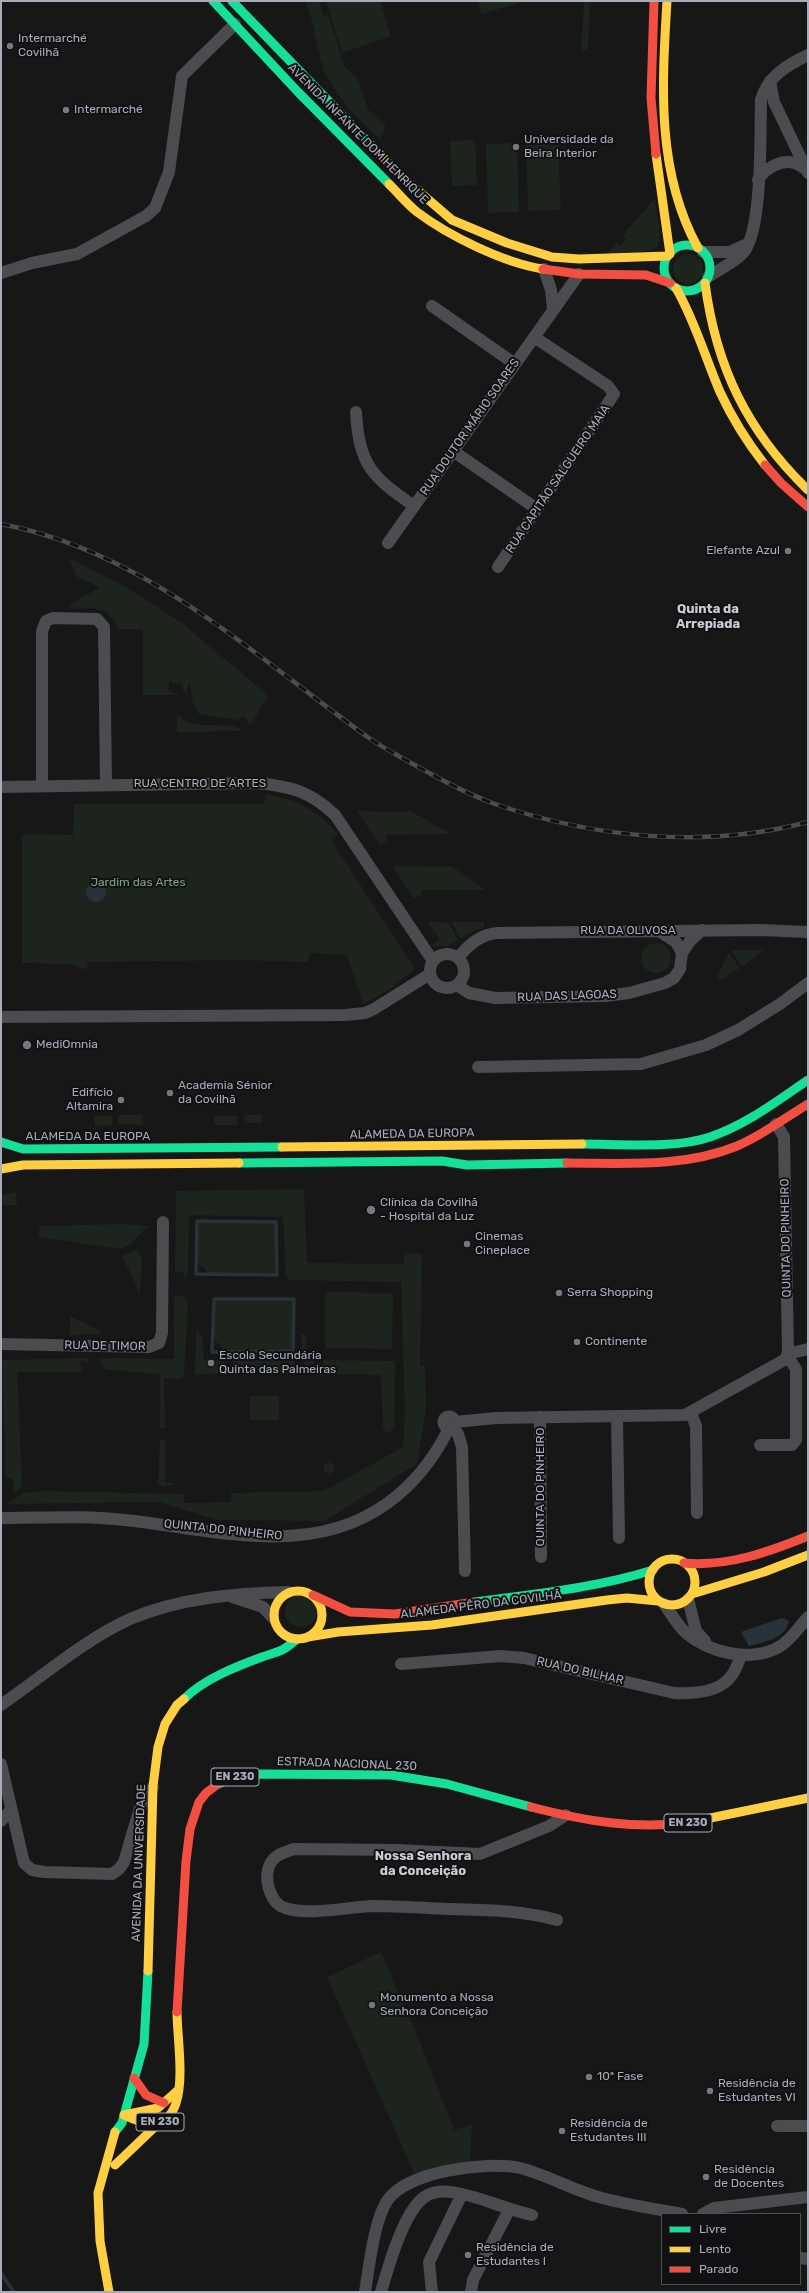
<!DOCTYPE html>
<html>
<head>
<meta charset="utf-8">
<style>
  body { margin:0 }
  #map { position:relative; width:809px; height:2293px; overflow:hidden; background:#171717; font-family:Rubik,sans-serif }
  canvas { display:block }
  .frame { position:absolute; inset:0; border:2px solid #a8adb8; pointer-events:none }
  .legend { position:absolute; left:661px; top:2213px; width:140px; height:72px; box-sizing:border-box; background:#111113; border:1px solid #4d4f55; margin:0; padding:5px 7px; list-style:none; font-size:12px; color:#a8adb8 }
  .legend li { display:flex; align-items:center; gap:8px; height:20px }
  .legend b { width:20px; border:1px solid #4d4f55 }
</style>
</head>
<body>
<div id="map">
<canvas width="809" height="2293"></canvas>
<div class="frame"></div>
<ul class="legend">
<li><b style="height:5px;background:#16e098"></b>Livre</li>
<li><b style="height:5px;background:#ffcf43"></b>Lento</li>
<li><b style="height:5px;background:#f24e42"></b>Parado</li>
</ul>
</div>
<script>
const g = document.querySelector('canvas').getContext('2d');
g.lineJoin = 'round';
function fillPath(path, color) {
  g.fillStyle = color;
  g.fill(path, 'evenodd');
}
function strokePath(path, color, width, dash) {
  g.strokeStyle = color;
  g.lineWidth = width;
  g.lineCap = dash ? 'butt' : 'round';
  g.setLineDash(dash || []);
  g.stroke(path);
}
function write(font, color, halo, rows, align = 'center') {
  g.font = font + ' Rubik,sans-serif';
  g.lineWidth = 4;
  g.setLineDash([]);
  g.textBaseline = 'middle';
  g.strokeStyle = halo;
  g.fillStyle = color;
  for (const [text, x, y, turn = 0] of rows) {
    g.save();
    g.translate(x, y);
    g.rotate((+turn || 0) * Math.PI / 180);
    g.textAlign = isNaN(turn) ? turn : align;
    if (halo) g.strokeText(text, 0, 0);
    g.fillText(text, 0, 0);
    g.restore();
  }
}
const green = new Path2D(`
  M 306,1 L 319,1 L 323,16 L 328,14 L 345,67 L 357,78 L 369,111 L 386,124 L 380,140 L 349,109 L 329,81 L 324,71 L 314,33 L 315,31 Z
  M 326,1 L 380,1 L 391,36 L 342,53 Z
  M 478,1 L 521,1 L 522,2 L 482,14 Z
  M 584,1 L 590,1 L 588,49 L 585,51 L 581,51 Z
  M 475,140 L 477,185 L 452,186 L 450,141 Z
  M 558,142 L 561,210 L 528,211 L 526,143 Z
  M 517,143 L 519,212 L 488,213 L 486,144 Z
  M 655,198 L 660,235 L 659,245 L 654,249 L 603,259 L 617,242 L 620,245 L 626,239 L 623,235 Z
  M673 269a15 15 0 1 1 30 0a15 15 0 1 1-30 0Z
  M 72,559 L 131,590 L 182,623 L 264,692 L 268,697 L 250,725 L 244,717 L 236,720 L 199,714 L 193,704 L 190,684 L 188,685 L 187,696 L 181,684 L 176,684 L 170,681 L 168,690 L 177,694 L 177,701 L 176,695 L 143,695 L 143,629 L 118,629 C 108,604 94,608 71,609 L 68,606 L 100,587 L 77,577 L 69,560 Z
  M 177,715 L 180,716 C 188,733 233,718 243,731 L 177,732 Z
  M 266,794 C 296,800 318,810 338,834 L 331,840 L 415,969 L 387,991 L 363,1004 L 347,955 L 309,953 L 308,962 L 236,960 L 87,962 L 87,970 L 71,964 L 22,963 L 22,834 L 73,835 L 74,804 L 264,804 Z
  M 357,811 L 412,812 L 451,834 L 387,835 L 387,841 L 380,845 Z
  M 392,866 L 453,867 L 486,890 L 421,890 L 421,895 L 414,899 Z
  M 427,921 L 449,923 L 458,940 L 448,946 L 434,946 L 432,945 L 440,939 Z
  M 451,922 L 484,922 L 484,928 L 473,931 L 461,939 Z
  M641 958a15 15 0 1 1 30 0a15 15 0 1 1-30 0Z
  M 733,950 L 761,950 L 763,951 L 742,967 L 732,952 Z
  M 729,952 L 740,968 L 720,980 L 717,976 Z
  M 119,1115 L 143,1115 L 143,1125 L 118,1124 Z
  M 244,1115 L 261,1115 L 262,1123 L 244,1123 Z
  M 94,1116 L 112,1116 L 113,1125 L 95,1126 Z
  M 214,1116 L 237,1116 L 237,1125 L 214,1125 Z
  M 306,1189 L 304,1192 L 307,1263 L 404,1264 L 404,1253 L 422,1254 L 420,1366 L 425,1366 L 426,1409 L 417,1464 L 324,1521 L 217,1520 L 160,1502 L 7,1504 L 23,1493 L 45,1491 L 183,1494 L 184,1503 L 230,1502 L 231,1493 L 324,1491 L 403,1447 L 405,1411 L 401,1282 L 289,1280 L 286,1276 L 283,1217 L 189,1215 L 188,1274 L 184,1280 L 184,1272 L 175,1272 L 176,1191 Z
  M 16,1192 L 17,1205 L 1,1205 L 1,1195 Z
  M 197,1221 L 276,1222 L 277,1275 L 207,1275 L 204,1267 L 197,1264 Z
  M 124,1224 L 149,1226 C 138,1233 136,1243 123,1248 C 117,1250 51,1238 39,1237 L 38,1226 Z
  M 136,1250 L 142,1258 L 140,1295 L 122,1255 Z
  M 325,1292 L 391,1293 L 393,1297 L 392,1349 L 325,1348 Z
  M 174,1296 L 183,1296 L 188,1300 L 184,1376 L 180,1379 L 164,1378 L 165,1428 L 160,1428 L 160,1374 L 109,1370 L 105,1369 L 97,1358 L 174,1359 Z
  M 214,1299 L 294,1299 L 293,1351 L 224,1352 L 220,1344 L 212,1341 Z
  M 70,1316 L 101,1331 L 101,1334 L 70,1335 Z
  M 196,1331 L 202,1336 L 204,1360 L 225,1360 L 225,1373 L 195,1375 Z
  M 301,1334 L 306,1335 L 307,1359 L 314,1360 L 313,1374 L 305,1374 Z
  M 90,1358 L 87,1363 L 82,1360 L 79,1365 L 83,1368 L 79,1372 L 17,1372 L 22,1483 L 21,1487 L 14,1495 L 13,1478 L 6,1478 L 2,1360 Z
  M 233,1360 L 294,1360 L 296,1364 L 296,1374 L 233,1373 Z
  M 323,1360 L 395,1361 L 394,1428 L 391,1432 L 386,1432 L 383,1428 L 381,1375 L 322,1374 Z
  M 250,1396 L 279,1396 L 279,1420 L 250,1420 Z
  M 160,1439 L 165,1440 L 165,1482 L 179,1485 L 158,1486 Z
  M323.5 1468a5.5 5.5 0 1 1 11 0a5.5 5.5 0 1 1-11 0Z
  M285 1611a16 16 0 1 1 32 0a16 16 0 1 1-32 0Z
  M 381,1952 L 422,2047 L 454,2130 L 472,2125 L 470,2162 L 414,2173 L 327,1977 Z`);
const water = new Path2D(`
  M86 892a10 10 0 1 1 20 0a10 10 0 1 1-20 0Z
  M 782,1618 L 789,1621 C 785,1639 765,1642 749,1646 L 741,1632 Z`);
const stream = new Path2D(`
  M 197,1221 L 276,1222 L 277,1275 L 196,1274 Z
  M 214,1299 L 294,1299 L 293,1351 L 212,1352 Z
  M 1,2273 L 14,2292`);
const street = new Path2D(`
  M 770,81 L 774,102 L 808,173
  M 758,180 C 764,169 781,159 794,163 C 798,164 802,167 806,169
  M 703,252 L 730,252 L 745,245
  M 544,269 L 551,290 L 553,310
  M 1,273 L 32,263 L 77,254 L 146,216 L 155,208 L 169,172 L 182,76 L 235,24
  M 708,277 C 719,269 734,263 743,253 C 763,231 760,133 761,100 C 767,77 787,65 808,55
  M 432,306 L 515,364
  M 356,412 C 359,465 372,477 414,506
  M 453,451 L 537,509
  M 388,543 L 579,274
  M 498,567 L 614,394 L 608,386 L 534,337
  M 42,786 L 42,631 L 46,621 L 53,618 L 97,619 L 104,627 L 106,785
  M 1,787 L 256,783 C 290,786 310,791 335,815 L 433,961
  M 659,931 L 676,942 L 682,953
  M430 971a17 17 0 1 1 34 0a17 17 0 1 1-34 0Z
  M 458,958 C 468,945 481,934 498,933 L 760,930 L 808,932
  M 457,985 L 469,993 L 495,998 L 605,996 L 629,993 L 665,983 L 674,978 L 680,969 L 682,953 L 690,941 L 702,930
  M 1,1017 L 345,1015 L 365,1013 L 374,1009 L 430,974
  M 478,1067 L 641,1064 L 706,1045 L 738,1030 L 780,1004 L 808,983
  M 1,1344 L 149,1347 L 159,1343 L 162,1333 L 163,1222
  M 788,1354 L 808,1349
  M 691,1413 L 696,1426 L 697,1513
  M 617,1416 L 619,1538
  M443.5 1422a5.5 5.5 0 1 1 11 0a5.5 5.5 0 1 1-11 0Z
  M 540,1417 L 541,1557
  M 455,1422 L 496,1418 L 685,1415 L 786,1359 L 788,1351 L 784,1137 L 776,1124
  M 453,1427 L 458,1434 L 462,1447 L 465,1571
  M 760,1445 L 792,1445 L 796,1440 L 796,1369 L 788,1357
  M 1,1518 C 42,1518 84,1515 125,1520 C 218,1530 319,1562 398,1495 C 419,1477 437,1453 449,1428
  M 232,1597 L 263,1607 L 273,1618
  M 688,1599 L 696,1631 L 705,1641
  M 664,1604 C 671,1613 677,1625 686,1633 C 709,1652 747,1662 775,1649 C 789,1643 798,1628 808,1617
  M 401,1664 L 501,1656 L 524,1658 L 674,1693 C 693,1694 720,1693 732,1675 C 736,1670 738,1662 741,1656
  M 1,1705 C 43,1676 84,1640 130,1619 C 179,1598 236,1593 288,1592
  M 1,1764 L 24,1863 L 32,1870 L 44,1872 L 112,1874 L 119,1869 L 124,1862 L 140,1808 L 153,1787
  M 1,1821 L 11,1810
  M 557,1920 C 521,1910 485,1910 448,1909 C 423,1908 398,1906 372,1906 C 347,1907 309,1916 285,1908 C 271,1904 265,1882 268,1870 C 271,1856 282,1853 294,1849 L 397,1850 L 480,1854 L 549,1826 L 566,1815
  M 777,2126 L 808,2126
  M 703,2214 L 714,2208 L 808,2197
  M 800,2258 L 808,2259
  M 365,2292 C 369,2267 374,2221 387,2201 C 406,2171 487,2161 520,2168 C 548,2175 574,2191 602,2198 C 629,2205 656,2209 682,2214
  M 381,2292 C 388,2268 404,2209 426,2196 C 436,2190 450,2191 462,2194 C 486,2199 508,2210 532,2215
  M 432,2292 L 429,2262 L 462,2194
  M 471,2292 L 473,2280 L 509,2210`);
const fast = new Path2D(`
  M 213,1 L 298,92 L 389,184
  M 232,1 L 371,145
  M664 268a23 23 0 1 1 46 0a23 23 0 1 1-46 0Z
  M 1,1142 L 23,1149 L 282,1147
  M 582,1144 C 620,1144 676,1149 710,1137 C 746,1125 777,1101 808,1080
  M 239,1163 L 442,1161 L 467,1165 L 567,1163
  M 475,1602 C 534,1594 596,1588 653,1570
  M 184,1699 C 204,1679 235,1667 262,1657 C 280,1651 282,1652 297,1639
  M 218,1784 L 237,1777 L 261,1774 L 391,1775 L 447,1784 L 531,1807
  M 115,2132 L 122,2123 L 144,2044 L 148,1971`);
const slow = new Path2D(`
  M 667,1 C 662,85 656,172 698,248
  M 371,145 L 402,177 L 452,220 L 507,243 L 552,257 L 579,259 L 668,256
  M 656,154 L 670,254
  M 389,184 C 398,193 407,204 417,212 C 449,236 504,263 543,269
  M 705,283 C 716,367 747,431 808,490
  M 676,288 C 695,321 705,357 720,392 C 732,418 747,442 765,465
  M 282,1147 L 582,1144
  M 1,1169 L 23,1165 L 239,1163
  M649 1582a23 23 0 1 1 46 0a23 23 0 1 1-46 0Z
  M274 1615a24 24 0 1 1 48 0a24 24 0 1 1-48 0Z
  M 692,1594 L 764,1572 L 808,1555
  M 308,1637 L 338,1632 L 432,1625 L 607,1600 L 627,1598 L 658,1601
  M 691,1822 L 808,1798
  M 148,1971 L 153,1786 L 158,1747 L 165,1724 L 177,1705 L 184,1699
  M 124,2115 C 199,2152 177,2051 177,2012
  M 124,2115 L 158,2108 L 177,2091
  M 115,2165 L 159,2123
  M 109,2292 L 100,2241 L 98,2193 L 115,2132`);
const jam = new Path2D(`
  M 654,1 L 651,98 L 656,154
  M 543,269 L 579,274 L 646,275 L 670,283
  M 765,465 L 781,483 L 808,507
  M 567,1163 C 624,1163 684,1168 737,1146 C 760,1137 786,1117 808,1104
  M 684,1563 C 727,1567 769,1552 808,1536
  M 313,1595 L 350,1612 L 395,1614 L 475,1602
  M 531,1807 C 585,1821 636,1830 691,1822
  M 177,2012 L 186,1861 L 190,1829 L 199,1802 L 206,1793 L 218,1784
  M 134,2078 L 146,2095 L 164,2103`);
const rail = new Path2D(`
  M 1,524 C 145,551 253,655 369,738 C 382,747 397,755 411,763 C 438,778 467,794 495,804 C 594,838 706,849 808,822`);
const markers = [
  [10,46,4,"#757880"],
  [66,110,4,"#757880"],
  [516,147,4,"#757880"],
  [788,551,4,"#757880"],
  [27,1045,5,"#757880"],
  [170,1093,4,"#757880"],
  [121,1100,4,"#757880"],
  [371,1210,5,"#757880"],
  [467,1244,4,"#757880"],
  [559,1293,4,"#757880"],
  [577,1342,4,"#757880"],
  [211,1363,4,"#757880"],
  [372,2005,4,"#757880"],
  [589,2077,4,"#757880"],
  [710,2091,4,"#757880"],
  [562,2131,4,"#757880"],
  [706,2177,4,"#757880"],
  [468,2255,4,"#757880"]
];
const shields = [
  [235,1777,48],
  [688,1823,48],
  [160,2122,48]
];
const shieldNames = [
  ["EN 230",235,1777],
  ["EN 230",688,1823],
  ["EN 230",160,2122]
];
const poiNames = [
  ["Intermarché",18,39],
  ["Covilhã",18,53],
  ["Intermarché",74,110],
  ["Universidade da",524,140],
  ["Beira Interior",524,154],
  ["Elefante Azul",780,551,"right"],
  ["MediOmnia",36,1045],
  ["Academia Sénior",178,1086],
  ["da Covilhã",178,1100],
  ["Edifício",113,1093,"right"],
  ["Altamira",113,1107,"right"],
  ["Clínica da Covilhã",380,1203],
  ["- Hospital da Luz",380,1217],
  ["Cinemas",475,1237],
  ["Cineplace",475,1251],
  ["Serra Shopping",567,1293],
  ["Continente",585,1342],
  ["Escola Secundária",219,1356],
  ["Quinta das Palmeiras",219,1370],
  ["Monumento a Nossa",380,1998],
  ["Senhora Conceição",380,2012],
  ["10ª Fase",597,2077],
  ["Residência de",718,2084],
  ["Estudantes VI",718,2098],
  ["Residência de",570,2124],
  ["Estudantes III",570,2138],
  ["Residência",714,2170],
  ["de Docentes",714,2184],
  ["Residência de",476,2248],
  ["Estudantes I",476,2262]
];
const streetNames = [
  ["AVENIDA INFANTE DOM HENRIQUE",358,134,45],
  ["RUA DOUTOR MÁRIO SOARES",470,427,-55],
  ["RUA CAPITÃO SALGUEIRO MAIA",558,479,-56],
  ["RUA CENTRO DE ARTES",200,784],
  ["RUA DA OLIVOSA",628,931],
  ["RUA DAS LAGOAS",567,996,-2],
  ["ALAMEDA DA EUROPA",412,1134,-1],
  ["ALAMEDA DA EUROPA",88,1137],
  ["QUINTA DO PINHEIRO",786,1238,-91],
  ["RUA DE TIMOR",105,1346,1],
  ["QUINTA DO PINHEIRO",541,1487,-90],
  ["QUINTA DO PINHEIRO",223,1530,6],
  ["ALAMEDA PÊRO DA COVILHÃ",481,1605,-7],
  ["RUA DO BILHAR",580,1671,13],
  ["ESTRADA NACIONAL 230",347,1764,2],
  ["AVENIDA DA UNIVERSIDADE",139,1863,-88]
];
const parkNames = [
  ["Jardim das Artes",138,883]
];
const neighbourhoodNames = [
  ["Quinta da",708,609],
  ["Arrepiada",708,624],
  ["Nossa Senhora",423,1856],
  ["da Conceição",423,1871]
];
fillPath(green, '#1d241e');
fillPath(water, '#2a3239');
strokePath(stream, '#2a3239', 3.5);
strokePath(street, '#4b4c50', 12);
strokePath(fast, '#16e098', 9);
strokePath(slow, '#ffcf43', 9);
strokePath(jam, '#f24e42', 9);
strokePath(rail, '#4b4c4f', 4.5);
strokePath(rail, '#111113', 3, [9]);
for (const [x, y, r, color] of markers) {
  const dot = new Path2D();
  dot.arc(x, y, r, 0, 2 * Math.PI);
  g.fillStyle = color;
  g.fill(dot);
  strokePath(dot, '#111113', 1.5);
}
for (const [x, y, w] of shields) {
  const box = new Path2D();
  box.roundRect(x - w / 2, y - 9, w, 18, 3);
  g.fillStyle = '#111113';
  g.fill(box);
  strokePath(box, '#a8adb8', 1);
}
write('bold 11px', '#a8adb8', null, shieldNames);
write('12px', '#a8adb8', '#111113', poiNames, 'left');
write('12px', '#a8adb8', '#111113', streetNames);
write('12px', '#7fa381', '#111113', parkNames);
write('bold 13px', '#c9ccd4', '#111113', neighbourhoodNames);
</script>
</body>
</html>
